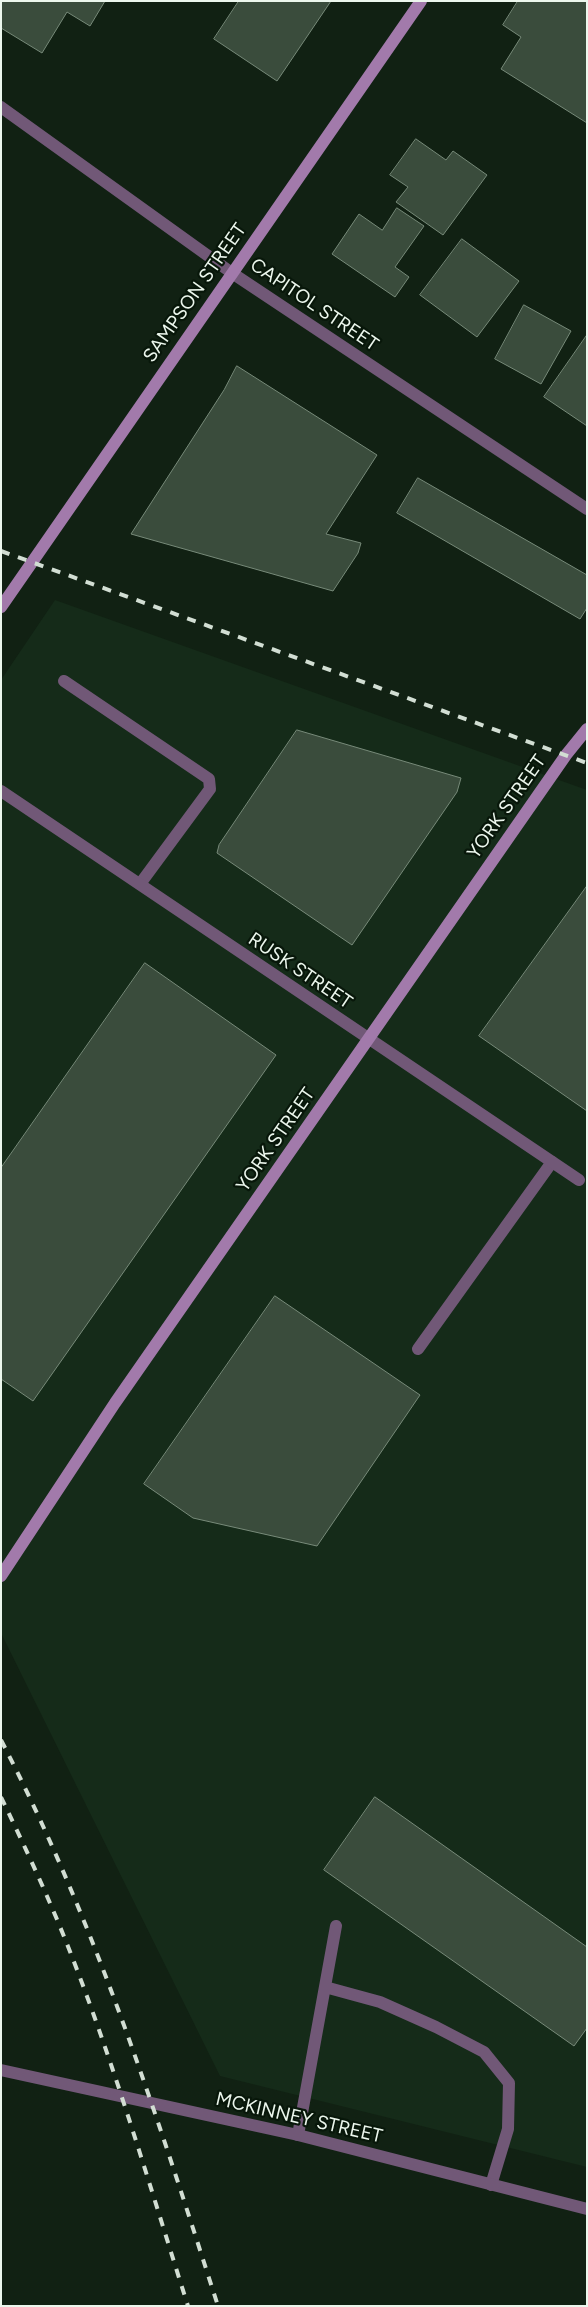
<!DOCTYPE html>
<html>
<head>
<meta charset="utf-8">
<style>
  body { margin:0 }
  #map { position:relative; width:588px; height:2307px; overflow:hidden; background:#112113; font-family:Figtree,sans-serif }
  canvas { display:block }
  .frame { position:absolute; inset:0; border:2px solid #ecf7ed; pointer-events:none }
</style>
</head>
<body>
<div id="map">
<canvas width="588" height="2307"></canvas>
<div class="frame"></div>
</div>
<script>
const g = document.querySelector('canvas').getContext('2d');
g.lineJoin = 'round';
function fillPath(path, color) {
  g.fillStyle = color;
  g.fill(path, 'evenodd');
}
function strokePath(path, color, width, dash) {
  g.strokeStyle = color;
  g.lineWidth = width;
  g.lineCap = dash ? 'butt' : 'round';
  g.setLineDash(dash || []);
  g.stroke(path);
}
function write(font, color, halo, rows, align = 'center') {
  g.font = font + ' Figtree,sans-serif';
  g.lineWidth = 4.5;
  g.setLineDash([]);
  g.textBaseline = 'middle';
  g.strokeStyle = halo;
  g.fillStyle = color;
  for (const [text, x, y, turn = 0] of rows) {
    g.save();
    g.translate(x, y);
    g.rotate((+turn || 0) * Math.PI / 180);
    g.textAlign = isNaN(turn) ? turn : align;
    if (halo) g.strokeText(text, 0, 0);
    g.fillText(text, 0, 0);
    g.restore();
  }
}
const built = new Path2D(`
  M 55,600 L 587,790 L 587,2167 L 220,2076 L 1,1633 L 1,680 Z`);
const building = new Path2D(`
  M 1,1 L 105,1 L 90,26 L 67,12 L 42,53 L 1,28 Z
  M 239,1 L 331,1 L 277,81 L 214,39 Z
  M 518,1 L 587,1 L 587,123 L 501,69 L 521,37 L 503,25 Z
  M 416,139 L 446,160 L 453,151 L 487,175 L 443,235 L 396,202 L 408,187 L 390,175 Z
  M 397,208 L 424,226 L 395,267 L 409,277 L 395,297 L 332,254 L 359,214 L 382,230 Z
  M 462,239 L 519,281 L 477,337 L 420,295 Z
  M 524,305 L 571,331 L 541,384 L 495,359 Z
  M 587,335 L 587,426 L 544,397 Z
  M 237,366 L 377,455 L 326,534 L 361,543 L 358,553 L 333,591 L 131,534 L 224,390 Z
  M 418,478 L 587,575 L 587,608 L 580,619 L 397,513 Z
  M 297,730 L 461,778 L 457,792 L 352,945 L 217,853 L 219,845 Z
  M 587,886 L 587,1111 L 479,1036 Z
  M 145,963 L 276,1055 L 33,1401 L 1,1379 L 1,1168 Z
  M 275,1296 L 420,1395 L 317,1546 L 193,1518 L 144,1484 Z
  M 375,1797 L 587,1947 L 587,2028 L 574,2046 L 324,1870 Z`);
const service = new Path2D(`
  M 64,681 L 209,779 L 210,789 L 140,884
  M 418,1349 L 552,1162
  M 325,1987 L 380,2002 L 436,2027 L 484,2052 L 509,2083 L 508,2129 L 491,2185
  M 298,2135 L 336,1926`);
const minor = new Path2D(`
  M 1,107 L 232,273 L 587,509
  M 1,791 L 579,1180`);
const tertiary = new Path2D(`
  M 1,2070 L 298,2135 L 587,2209`);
const secondary = new Path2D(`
  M 1,607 L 421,1
  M 1,1576 L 115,1403 L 566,755 L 587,729`);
const rail = new Path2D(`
  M 1,551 L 587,763
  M 1,1740 C 95,1921 156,2113 218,2306
  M 1,1797 C 25,1847 49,1898 69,1949 C 115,2066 150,2187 188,2306`);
const streetNames = [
  ["SAMPSON STREET",195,293,-55],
  ["CAPITOL STREET",314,305,34],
  ["YORK STREET",507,807,-55],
  ["RUSK STREET",300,971,34],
  ["YORK STREET",276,1140,-55],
  ["MCKINNEY STREET",299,2118,13]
];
fillPath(built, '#152b19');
fillPath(building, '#3a4c3c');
strokePath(building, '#778a79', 1);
strokePath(service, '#715877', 12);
strokePath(minor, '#715877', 12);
strokePath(tertiary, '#715877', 12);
strokePath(secondary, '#a27aab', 12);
strokePath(rail, '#d2ded3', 4, [9, 9]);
write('19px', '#ecf7ed', '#08170a', streetNames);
</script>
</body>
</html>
